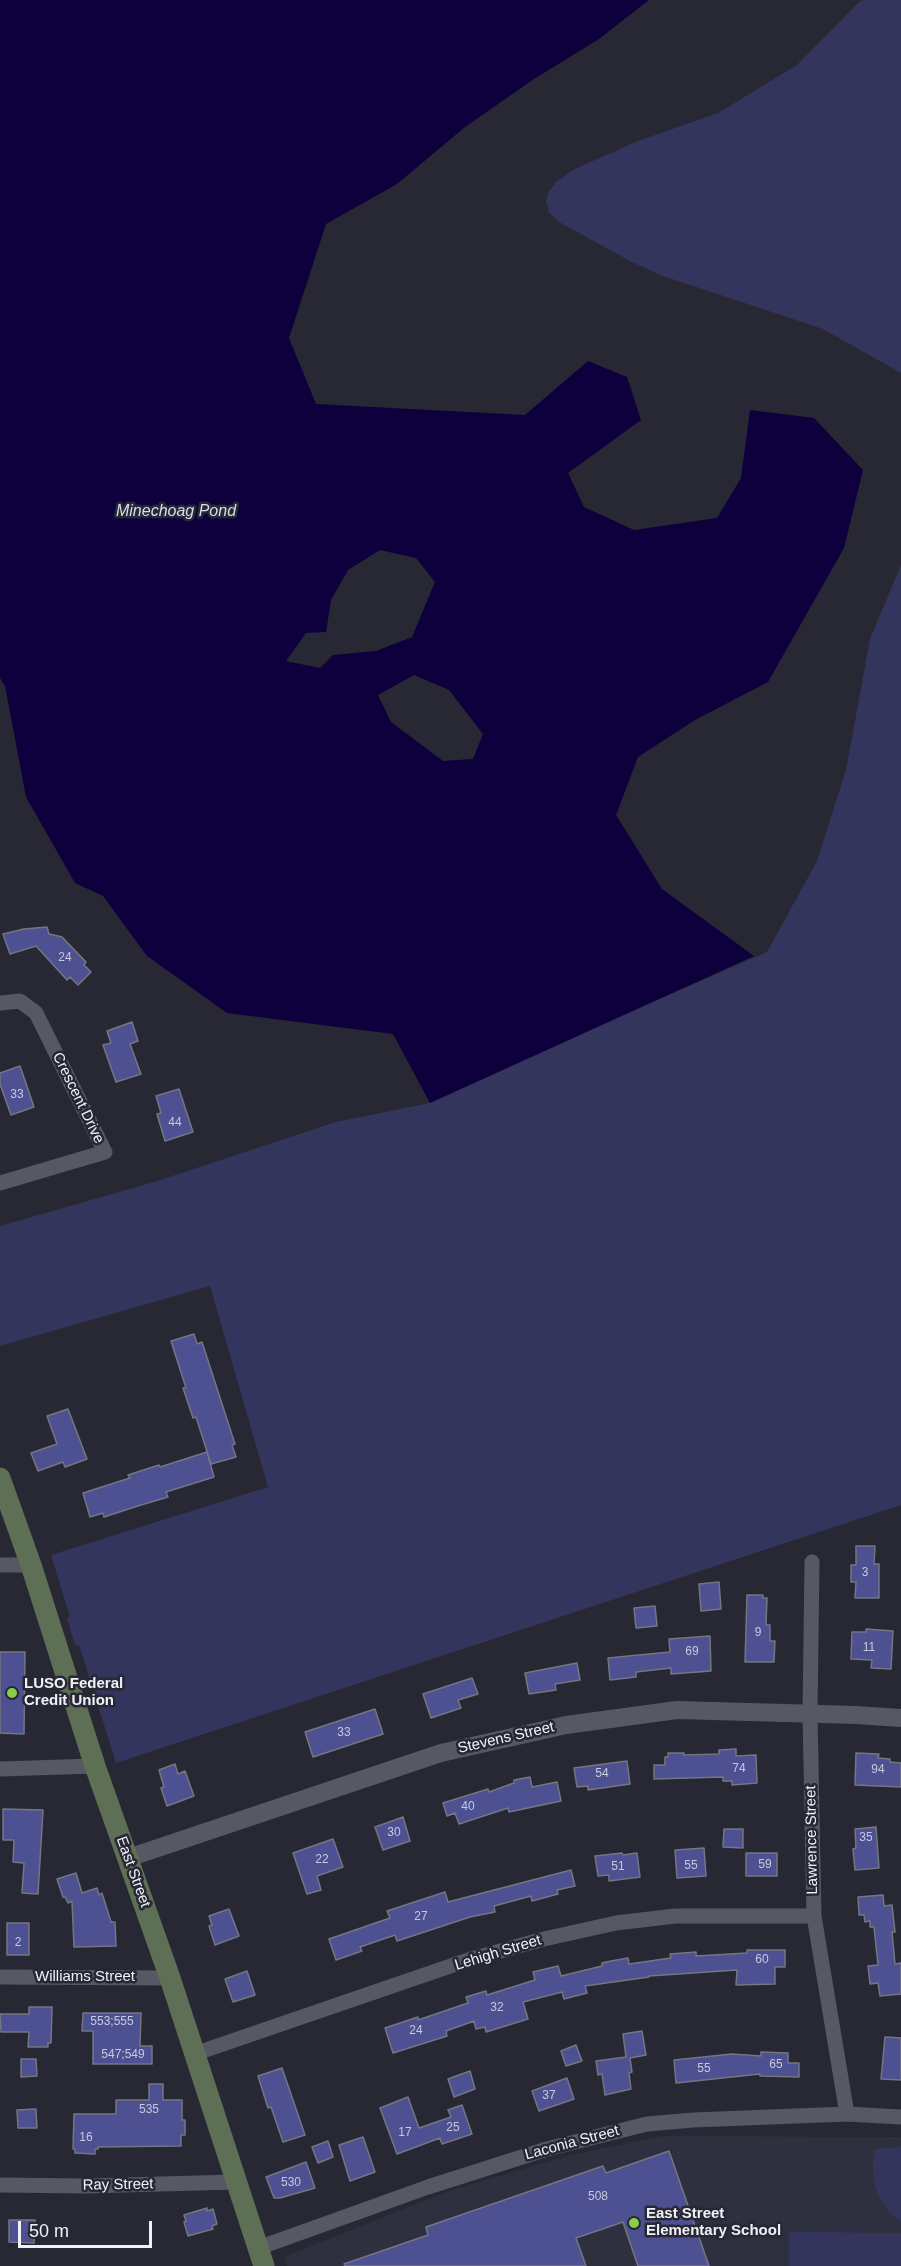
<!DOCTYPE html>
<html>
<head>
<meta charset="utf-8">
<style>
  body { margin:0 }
  #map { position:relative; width:901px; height:2266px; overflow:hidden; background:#272833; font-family:Arial,sans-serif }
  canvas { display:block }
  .scale { position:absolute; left:18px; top:2221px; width:134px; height:27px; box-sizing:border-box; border:3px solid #f0f1f8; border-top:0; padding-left:8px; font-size:18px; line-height:21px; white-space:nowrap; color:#f0f1f8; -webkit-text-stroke:4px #272833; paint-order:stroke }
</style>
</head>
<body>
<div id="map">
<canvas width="901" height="2266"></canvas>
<div class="scale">50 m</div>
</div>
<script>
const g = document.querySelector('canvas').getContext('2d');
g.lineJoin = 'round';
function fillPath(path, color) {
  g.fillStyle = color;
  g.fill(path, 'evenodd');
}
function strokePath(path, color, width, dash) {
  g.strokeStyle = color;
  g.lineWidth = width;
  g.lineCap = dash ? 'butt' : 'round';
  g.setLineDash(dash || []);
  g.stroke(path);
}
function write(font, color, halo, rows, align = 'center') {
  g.font = font + ' Arial,sans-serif';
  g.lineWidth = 5;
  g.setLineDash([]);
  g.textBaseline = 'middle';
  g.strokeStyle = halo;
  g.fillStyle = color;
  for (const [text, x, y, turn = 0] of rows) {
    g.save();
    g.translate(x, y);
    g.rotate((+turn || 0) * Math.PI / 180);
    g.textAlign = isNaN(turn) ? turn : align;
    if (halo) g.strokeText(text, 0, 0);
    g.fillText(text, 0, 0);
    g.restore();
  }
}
const built = new Path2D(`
  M 663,2136 L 901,2137 L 901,2266 L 287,2266 L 284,2257 L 451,2190 L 571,2155 Z`);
const green = new Path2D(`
  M 864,0 L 901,0 L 901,373 L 823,329 L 660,275 L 630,261 L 559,222 L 549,213 L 546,201 L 548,193 L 556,182 L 575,169 L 638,141 L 718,113 L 797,65 L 859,2 Z
  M 901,565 L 901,1505 L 116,1763 L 79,1645 L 75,1645 L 67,1618 L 70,1617 L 51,1555 L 268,1487 L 210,1286 L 0,1346 L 0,1226 L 154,1182 L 336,1122 L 430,1103 L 607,1022 L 767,952 L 817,861 L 846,770 L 870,639 Z
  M 901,2147 L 901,2222 C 876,2206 869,2177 875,2149 Z
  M 789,2232 L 901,2233 L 901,2266 L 789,2266 Z`);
const water = new Path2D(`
  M 0,0 L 649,0 L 599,39 L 534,79 L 465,127 L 397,184 L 326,224 L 289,338 L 316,404 L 525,415 L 588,361 L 627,377 L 641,420 L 568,473 L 584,507 L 634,530 L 717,518 L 741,478 L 750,410 L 814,418 L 863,470 L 844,548 L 768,682 L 695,720 L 638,757 L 616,815 L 662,889 L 754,956 L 430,1103 L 393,1034 L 227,1013 L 147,956 L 103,896 L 75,883 L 26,797 L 5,686 L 0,678 ZM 380,550 L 416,558 L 435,582 L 412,637 L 376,651 L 333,655 L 320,668 L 286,661 L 306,633 L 326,632 L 331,600 L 348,570 ZM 414,675 L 449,690 L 483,734 L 473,759 L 443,761 L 391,722 L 378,695 Z`);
const building = new Path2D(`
  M 47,927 L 49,934 L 62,937 L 86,962 L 84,965 L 91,972 L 78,985 L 70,977 L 67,980 L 36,946 L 10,954 L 3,934 L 24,929 Z
  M 132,1022 L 138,1041 L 130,1044 L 141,1074 L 116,1082 L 103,1045 L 111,1043 L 107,1031 Z
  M 20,1066 L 34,1107 L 11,1115 L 0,1084 L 0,1073 Z
  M 179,1089 L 193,1132 L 165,1141 L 157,1114 L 161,1113 L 156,1096 Z
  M 194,1334 L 197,1344 L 202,1342 L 235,1444 L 232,1445 L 236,1457 L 211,1464 L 196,1417 L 193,1418 L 183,1388 L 186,1388 L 171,1341 Z
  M 68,1409 L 87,1459 L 65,1467 L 63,1462 L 38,1471 L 31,1453 L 57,1444 L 47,1416 Z
  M 207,1452 L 214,1477 L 166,1492 L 168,1497 L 141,1505 L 104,1517 L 103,1513 L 90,1517 L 83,1493 L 130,1478 L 128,1475 L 159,1465 L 160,1467 Z
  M 856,1546 L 875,1546 L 874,1564 L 879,1564 L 879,1598 L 855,1598 L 856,1582 L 851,1582 L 851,1565 L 856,1565 Z
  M 719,1582 L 721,1609 L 701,1611 L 699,1584 Z
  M 747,1595 L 763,1595 L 763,1598 L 767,1598 L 766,1625 L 770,1625 L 770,1641 L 775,1641 L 774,1662 L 745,1662 Z
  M 655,1606 L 657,1626 L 636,1628 L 634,1608 Z
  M 866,1629 L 893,1631 L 891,1669 L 871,1668 L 872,1660 L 851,1659 L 852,1632 L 866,1632 Z
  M 710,1636 L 711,1671 L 671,1674 L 671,1668 L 636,1672 L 636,1677 L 610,1680 L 608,1658 L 670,1652 L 669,1639 Z
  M 0,1652 L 25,1652 L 24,1734 L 0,1733 Z
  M 577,1663 L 580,1680 L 555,1684 L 556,1690 L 529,1694 L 525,1673 Z
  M 472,1678 L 478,1694 L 458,1700 L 461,1708 L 431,1718 L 423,1694 Z
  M 375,1709 L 383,1734 L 313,1757 L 305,1732 Z
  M 736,1749 L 736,1756 L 756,1755 L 757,1783 L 732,1785 L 732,1781 L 723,1781 L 723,1777 L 654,1779 L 654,1765 L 665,1765 L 665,1757 L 668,1757 L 668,1753 L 684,1753 L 684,1755 L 719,1754 L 719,1750 Z
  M 856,1753 L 879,1754 L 878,1758 L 890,1759 L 890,1762 L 901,1763 L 901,1787 L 855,1785 Z
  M 627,1761 L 630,1784 L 588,1790 L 588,1786 L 577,1787 L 574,1768 Z
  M 175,1764 L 178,1774 L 185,1771 L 194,1796 L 167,1806 L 161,1788 L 164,1787 L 159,1770 Z
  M 530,1777 L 532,1787 L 557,1782 L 561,1801 L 509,1812 L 508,1808 L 459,1824 L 455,1813 L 447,1816 L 443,1803 L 488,1789 L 489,1792 L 514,1783 L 514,1780 Z
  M 3,1809 L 43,1810 L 38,1894 L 22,1893 L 24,1863 L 13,1862 L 14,1840 L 3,1840 Z
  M 403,1817 L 410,1841 L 383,1850 L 375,1827 Z
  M 876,1827 L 879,1868 L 855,1870 L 853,1849 L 856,1848 L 855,1829 Z
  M 724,1829 L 743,1829 L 743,1848 L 723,1847 Z
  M 333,1839 L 343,1867 L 317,1876 L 321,1890 L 307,1894 L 293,1853 Z
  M 704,1848 L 706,1876 L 677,1878 L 675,1850 Z
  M 622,1853 L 623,1855 L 637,1853 L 640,1877 L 609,1881 L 609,1875 L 598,1876 L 595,1856 Z
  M 746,1853 L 777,1853 L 777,1876 L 746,1876 Z
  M 571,1870 L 575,1886 L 557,1890 L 558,1894 L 532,1901 L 531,1896 L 494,1906 L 495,1912 L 470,1917 L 397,1941 L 395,1935 L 360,1947 L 362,1951 L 336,1960 L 329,1939 L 390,1918 L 387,1911 L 445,1892 L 448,1902 Z
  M 76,1873 L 82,1893 L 97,1888 L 99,1895 L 102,1893 L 111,1922 L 115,1922 L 116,1946 L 74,1947 L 72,1901 L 68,1903 L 65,1897 L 63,1897 L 57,1879 Z
  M 883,1895 L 884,1906 L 892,1905 L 895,1932 L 892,1932 L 895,1964 L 901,1963 L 901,1994 L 880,1996 L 878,1983 L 870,1984 L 868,1966 L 878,1965 L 874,1927 L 870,1927 L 870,1921 L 865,1922 L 864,1915 L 859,1915 L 858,1897 Z
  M 229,1909 L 239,1936 L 215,1945 L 209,1926 L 212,1925 L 209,1916 Z
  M 7,1923 L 29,1923 L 29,1955 L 7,1955 Z
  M 747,1950 L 785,1950 L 785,1967 L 775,1967 L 775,1984 L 736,1985 L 737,1970 L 649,1976 L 649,1977 L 585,1986 L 587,1993 L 564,1999 L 562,1992 L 523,2002 L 528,2019 L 486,2032 L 485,2027 L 476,2029 L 474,2021 L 446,2031 L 447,2036 L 393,2053 L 385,2028 L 418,2017 L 418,2020 L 468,2003 L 466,1997 L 486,1991 L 487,1995 L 535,1980 L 533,1972 L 558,1966 L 561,1976 L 602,1966 L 602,1963 L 611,1961 L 628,1958 L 629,1964 L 671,1958 L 670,1954 L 696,1952 L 696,1956 L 747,1953 Z
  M 247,1971 L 255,1995 L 233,2002 L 225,1979 Z
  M 29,2007 L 52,2007 L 51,2043 L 48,2043 L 48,2047 L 28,2047 L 29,2032 L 1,2032 L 0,2014 L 29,2014 Z
  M 83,2013 L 141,2013 L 140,2046 L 152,2046 L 152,2064 L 93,2064 L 93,2031 L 82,2031 Z
  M 642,2031 L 646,2055 L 630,2058 L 632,2072 L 629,2073 L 631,2089 L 605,2095 L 602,2074 L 598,2075 L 596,2061 L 626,2057 L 623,2034 Z
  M 885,2037 L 901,2038 L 901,2080 L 881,2079 Z
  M 576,2045 L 582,2061 L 566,2066 L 561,2051 Z
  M 761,2052 L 788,2053 L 788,2063 L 799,2063 L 799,2077 L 760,2076 L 760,2074 L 676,2083 L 674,2060 L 732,2054 L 761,2056 Z
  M 21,2059 L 36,2059 L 37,2076 L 21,2077 Z
  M 282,2068 L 305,2135 L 283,2142 L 271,2107 L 268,2108 L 258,2076 Z
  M 470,2071 L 475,2089 L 454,2097 L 448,2079 Z
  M 567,2078 L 574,2099 L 539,2111 L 532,2091 Z
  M 149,2084 L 163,2084 L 163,2100 L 182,2100 L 182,2120 L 185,2120 L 185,2135 L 181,2135 L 181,2146 L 98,2147 L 98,2149 L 95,2149 L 95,2154 L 75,2153 L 75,2149 L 73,2149 L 74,2114 L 116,2114 L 116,2100 L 149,2100 Z
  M 408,2097 L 419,2128 L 451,2117 L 448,2110 L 462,2105 L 472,2134 L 442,2144 L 440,2138 L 397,2154 L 380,2108 Z
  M 36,2109 L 37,2128 L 18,2128 L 17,2110 Z
  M 363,2137 L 375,2172 L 350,2181 L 339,2145 Z
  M 328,2141 L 333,2157 L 318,2163 L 312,2147 Z
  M 669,2151 L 709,2266 L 638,2266 L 623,2222 L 576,2238 L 586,2266 L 345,2266 L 344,2264 L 428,2235 L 426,2227 L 603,2166 L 606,2173 Z
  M 306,2162 L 315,2188 L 280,2198 L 274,2198 L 266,2177 Z
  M 207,2208 L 207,2211 L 213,2209 L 217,2224 L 212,2226 L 213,2229 L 188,2236 L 184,2222 L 186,2221 L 184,2215 Z
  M 9,2220 L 35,2220 L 34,2243 L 9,2242 Z`);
const minor = new Path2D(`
  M 0,1003 L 20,1001 L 36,1013 L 105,1152 L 0,1183
  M 812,1562 L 810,1714 L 814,1916 L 847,2114
  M 0,1565 L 31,1565
  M 0,1769 L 95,1766
  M 0,1977 L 170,1978
  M 194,2054 L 468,1960 L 544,1939 L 616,1923 L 675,1916 L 814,1916
  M 0,2185 L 86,2186 L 236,2182
  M 258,2248 L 428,2187 L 547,2149 L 647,2124 L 693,2120 L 847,2114 L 901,2117`);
const tertiary = new Path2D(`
  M 128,1858 L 441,1753 L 566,1725 L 677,1710 L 856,1715 L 901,1718`);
const secondary = new Path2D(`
  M 0,1478 L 31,1565 L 95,1766 L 170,1978 L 264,2266`);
const markers = [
  [12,1693,6,"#89cf49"],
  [634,2223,6,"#89cf49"]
];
const numberNames = [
  ["24",65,958],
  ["33",17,1095],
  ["44",175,1123],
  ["3",865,1573],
  ["9",758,1633],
  ["11",869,1648],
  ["69",692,1652],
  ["33",344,1733],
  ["74",739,1769],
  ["94",878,1770],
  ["54",602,1774],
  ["40",468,1807],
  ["30",394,1833],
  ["35",866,1838],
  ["22",322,1860],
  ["59",765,1865],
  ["55",691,1866],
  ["51",618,1867],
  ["27",421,1917],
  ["2",18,1943],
  ["60",762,1960],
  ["32",497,2008],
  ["553;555",112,2022],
  ["24",416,2031],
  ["547;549",123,2055],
  ["65",776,2065],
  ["55",704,2069],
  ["37",549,2096],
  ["535",149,2110],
  ["25",453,2128],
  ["17",405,2133],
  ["16",86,2138],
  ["530",291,2183],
  ["508",598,2197]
];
const streetNames = [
  ["Crescent Drive",78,1098,64],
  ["Stevens Street",506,1738,-13],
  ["Lawrence Street",812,1840,-91],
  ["East Street",133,1872,70],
  ["Lehigh Street",498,1953,-17],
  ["Williams Street",85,1977],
  ["Laconia Street",572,2143,-15],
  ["Ray Street",118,2185,-1]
];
const poiNames = [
  ["LUSO Federal",24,1684],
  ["Credit Union",24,1701],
  ["East Street",646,2214],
  ["Elementary School",646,2231]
];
const waterNames = [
  ["Minechoag Pond",176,512]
];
fillPath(built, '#2e3040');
fillPath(green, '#33355d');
fillPath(water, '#0d003c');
fillPath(building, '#4d5091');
strokePath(building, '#747682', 1.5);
strokePath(minor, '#575864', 15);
strokePath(tertiary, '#575864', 18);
strokePath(secondary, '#5d6f54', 21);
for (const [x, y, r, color] of markers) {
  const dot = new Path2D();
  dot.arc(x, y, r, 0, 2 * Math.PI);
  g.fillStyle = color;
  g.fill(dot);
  strokePath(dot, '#272833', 2);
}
write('12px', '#c7c9de', null, numberNames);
write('15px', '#f0f1f8', '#272833', streetNames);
write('bold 15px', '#f0f1f8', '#272833', poiNames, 'left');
write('italic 16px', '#d8daee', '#272833', waterNames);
</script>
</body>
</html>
